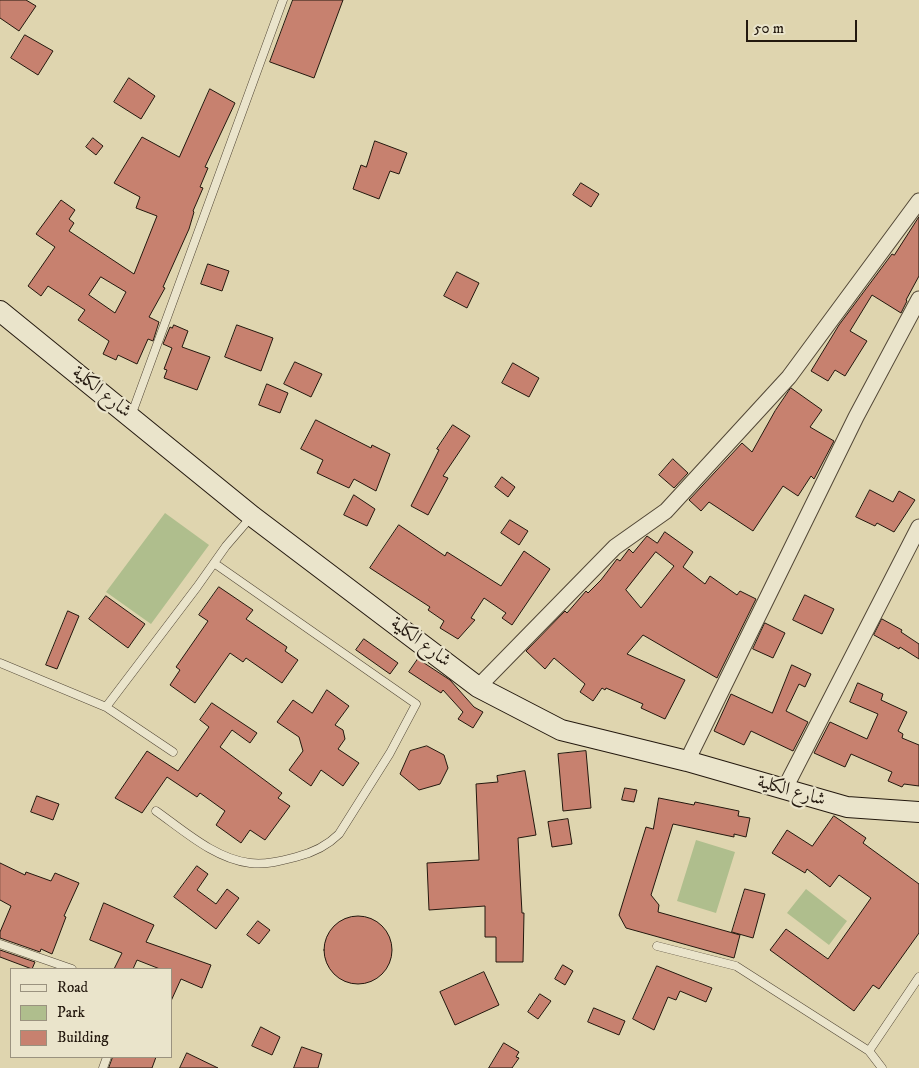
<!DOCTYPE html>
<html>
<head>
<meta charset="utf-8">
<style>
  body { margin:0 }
  #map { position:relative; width:919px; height:1068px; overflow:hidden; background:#dfd5af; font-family:"IM FELL DW Pica",serif }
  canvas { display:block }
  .legend { position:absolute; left:10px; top:968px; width:162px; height:90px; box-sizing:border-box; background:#eae4cb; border:1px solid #9a927f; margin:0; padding:6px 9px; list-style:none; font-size:15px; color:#23180e }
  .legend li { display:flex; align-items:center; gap:10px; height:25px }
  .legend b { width:25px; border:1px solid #9a927f }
  .scale { position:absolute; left:746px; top:20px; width:111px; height:22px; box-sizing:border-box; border:2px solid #23180e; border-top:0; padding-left:6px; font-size:15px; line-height:18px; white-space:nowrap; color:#23180e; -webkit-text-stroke:4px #eae4cb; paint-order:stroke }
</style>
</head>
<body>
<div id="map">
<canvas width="919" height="1068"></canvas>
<ul class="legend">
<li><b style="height:6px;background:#eae4cb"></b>Road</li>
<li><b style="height:14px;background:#afbe8d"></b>Park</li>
<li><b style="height:14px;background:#c7816f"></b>Building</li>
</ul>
<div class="scale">50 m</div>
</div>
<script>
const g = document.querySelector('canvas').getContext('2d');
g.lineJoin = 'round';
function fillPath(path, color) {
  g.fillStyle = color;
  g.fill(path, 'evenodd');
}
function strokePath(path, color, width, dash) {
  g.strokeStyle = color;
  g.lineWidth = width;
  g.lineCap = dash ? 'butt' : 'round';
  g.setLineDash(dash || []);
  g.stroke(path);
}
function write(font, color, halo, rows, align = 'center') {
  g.font = font + ' "IM FELL DW Pica",Amiri,serif';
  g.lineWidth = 4.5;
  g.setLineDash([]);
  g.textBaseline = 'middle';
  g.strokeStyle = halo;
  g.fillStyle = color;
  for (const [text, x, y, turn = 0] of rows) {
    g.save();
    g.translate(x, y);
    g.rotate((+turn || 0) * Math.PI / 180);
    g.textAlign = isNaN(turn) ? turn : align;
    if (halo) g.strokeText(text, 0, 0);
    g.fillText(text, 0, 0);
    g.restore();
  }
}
const green = new Path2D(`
  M 165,513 L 209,545 L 151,624 L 106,592 Z
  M 696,840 L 735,852 L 716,913 L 677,901 Z
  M 806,889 L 847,921 L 829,945 L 787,913 Z`);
const building = new Path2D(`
  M 0,0 L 26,0 L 36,6 L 19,31 L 0,18 Z
  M 293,0 L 343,0 L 314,78 L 270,62 Z
  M 25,35 L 53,51 L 38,75 L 11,58 Z
  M 129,78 L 155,96 L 141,119 L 114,102 Z
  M 210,89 L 235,103 L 205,167 L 208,168 L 200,187 L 203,188 L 193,211 L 194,212 L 189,229 L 163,287 L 165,288 L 149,317 L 159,322 L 153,341 L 148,339 L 137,364 L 118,355 L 116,360 L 103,354 L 109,341 L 78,320 L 85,310 L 48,286 L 41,296 L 28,286 L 55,247 L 36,234 L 61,200 L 75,210 L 69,219 L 74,223 L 69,231 L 134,274 L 157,216 L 136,208 L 140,197 L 114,183 L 142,137 L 179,157 ZM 101,277 L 126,292 L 115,313 L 89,295 Z
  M 93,138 L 103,146 L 96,155 L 86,147 Z
  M 375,141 L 407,153 L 399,174 L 390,171 L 379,199 L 353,189 L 361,165 L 366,167 Z
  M 581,183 L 599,194 L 591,207 L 573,195 Z
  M 919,217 L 919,276 L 906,300 L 907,301 L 901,313 L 872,295 L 850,331 L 867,341 L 845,376 L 835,370 L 828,381 L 811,371 L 839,325 L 892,254 L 894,255 Z
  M 208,264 L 229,271 L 222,291 L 201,284 Z
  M 457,272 L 479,283 L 467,308 L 444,296 Z
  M 174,325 L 188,331 L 182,347 L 210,357 L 197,390 L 164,378 L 167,370 L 164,369 L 172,348 L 163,344 L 170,327 L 172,328 Z
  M 237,325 L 273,338 L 261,371 L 225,357 Z
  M 295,362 L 322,374 L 311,397 L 284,384 Z
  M 513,363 L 539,378 L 529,397 L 502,383 Z
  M 267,384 L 288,393 L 280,413 L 259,405 Z
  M 791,388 L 822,410 L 810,427 L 834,441 L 814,479 L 811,476 L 798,496 L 783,486 L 753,531 L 709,502 L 701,511 L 689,500 L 742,443 L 752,452 L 775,411 Z
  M 316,420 L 371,448 L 372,445 L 390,454 L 376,491 L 354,479 L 349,488 L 317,473 L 323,460 L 301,449 Z
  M 453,425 L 470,436 L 443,476 L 448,478 L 428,515 L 411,506 L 439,450 L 437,449 Z
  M 673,459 L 688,473 L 674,488 L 659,475 Z
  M 502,477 L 515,487 L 508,497 L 495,487 Z
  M 870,490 L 893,502 L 899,491 L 915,500 L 894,532 L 877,523 L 875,526 L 856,517 Z
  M 354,495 L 375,509 L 367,526 L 344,515 Z
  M 510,520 L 528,531 L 519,545 L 501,533 Z
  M 399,525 L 445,556 L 447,552 L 501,586 L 524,551 L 550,569 L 512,625 L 502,618 L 506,613 L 484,598 L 471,618 L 475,620 L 458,639 L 440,628 L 444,621 L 428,610 L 430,607 L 370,568 Z
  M 665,532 L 693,552 L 683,567 L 705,584 L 710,576 L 737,595 L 740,591 L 756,599 L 717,678 L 643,635 L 627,654 L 685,680 L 665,719 L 641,708 L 643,704 L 606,688 L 605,690 L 602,688 L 593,701 L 580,692 L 585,684 L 554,658 L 545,669 L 526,651 L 565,611 L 567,613 L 586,591 L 588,593 L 601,580 L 617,559 L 620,561 L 629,549 L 633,553 L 647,536 L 657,543 ZM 656,552 L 674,566 L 641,608 L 626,590 Z
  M 219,587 L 253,610 L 246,619 L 287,647 L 285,651 L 298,660 L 282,683 L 246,658 L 243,662 L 230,653 L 195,703 L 170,685 L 180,670 L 176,667 L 208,621 L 199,615 Z
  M 805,595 L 834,609 L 822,634 L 793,620 Z
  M 106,596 L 145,624 L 128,648 L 89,619 Z
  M 68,611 L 79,616 L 57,669 L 46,665 Z
  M 882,619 L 902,630 L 901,632 L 919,644 L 919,659 L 900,647 L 899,649 L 874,635 Z
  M 765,623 L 785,633 L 773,658 L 753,649 Z
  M 364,639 L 398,663 L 390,674 L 356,650 Z
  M 418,659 L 450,680 L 474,707 L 483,712 L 473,728 L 458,719 L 463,712 L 443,690 L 441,693 L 409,672 Z
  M 792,665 L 811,674 L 805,687 L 799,684 L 786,711 L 808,722 L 793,751 L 751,731 L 744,745 L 714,731 L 731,694 L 772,713 Z
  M 858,683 L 883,694 L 881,700 L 907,712 L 898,731 L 903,734 L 902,738 L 919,745 L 919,786 L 904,784 L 902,787 L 888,781 L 892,772 L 851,754 L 845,767 L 814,753 L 830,722 L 867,739 L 878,714 L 850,702 Z
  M 327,690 L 349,706 L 335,725 L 343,730 L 345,739 L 338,749 L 359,763 L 343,786 L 321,770 L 311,786 L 289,770 L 303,751 L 299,737 L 277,722 L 293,700 L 312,713 Z
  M 212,703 L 257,733 L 250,743 L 232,730 L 220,747 L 282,793 L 278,798 L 290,806 L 265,840 L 250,830 L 241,843 L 216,825 L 225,811 L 200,793 L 197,797 L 167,777 L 142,813 L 115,798 L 147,751 L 178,771 L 209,727 L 200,720 Z
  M 427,746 L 444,755 L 448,768 L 440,784 L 419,790 L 400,774 L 410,751 Z
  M 586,751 L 591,808 L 563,811 L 558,754 Z
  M 525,771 L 536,835 L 518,838 L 522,913 L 524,913 L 523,962 L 496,962 L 496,937 L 485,937 L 485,906 L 429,910 L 427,863 L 479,860 L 476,784 L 498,782 L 497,776 Z
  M 625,788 L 637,790 L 634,802 L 622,800 Z
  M 37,796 L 59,804 L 53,820 L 31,812 Z
  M 659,798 L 694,805 L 695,802 L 739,811 L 738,816 L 750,818 L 746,837 L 734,834 L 734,837 L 673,824 L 651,895 L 659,905 L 658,912 L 740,935 L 734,958 L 626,928 L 619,915 L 646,827 L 653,829 Z
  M 834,816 L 866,838 L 863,843 L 919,884 L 919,933 L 879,989 L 873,985 L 854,1011 L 770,950 L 786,929 L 828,959 L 871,898 L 839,875 L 830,887 L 807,869 L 805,873 L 772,853 L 787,830 L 812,846 Z
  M 568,819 L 572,844 L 552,847 L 548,822 Z
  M 0,863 L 25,875 L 26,872 L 51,881 L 55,873 L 79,883 L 64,916 L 66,917 L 52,954 L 41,949 L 40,952 L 0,938 L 0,932 L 11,906 L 0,900 Z
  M 197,866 L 208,874 L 197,890 L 216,904 L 227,889 L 239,898 L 216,929 L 174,897 Z
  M 745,889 L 765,894 L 753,938 L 732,932 Z
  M 104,903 L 154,925 L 146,942 L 211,965 L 202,988 L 181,979 L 171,1001 L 171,969 L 160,969 L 137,960 L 133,969 L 114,969 L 122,953 L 90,940 Z
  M324 950a34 34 0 1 1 68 0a34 34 0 1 1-68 0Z
  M 258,921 L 270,930 L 259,944 L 247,935 Z
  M 0,950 L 35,962 L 32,969 L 0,957 Z
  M 563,965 L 573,971 L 565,985 L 555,979 Z
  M 657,966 L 712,988 L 706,1002 L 680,991 L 676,1000 L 668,997 L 654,1030 L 633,1019 Z
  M 484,972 L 499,1005 L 455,1025 L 440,992 Z
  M 540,994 L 551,1001 L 538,1019 L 528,1012 Z
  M 594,1008 L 625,1021 L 619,1035 L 588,1022 Z
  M 261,1027 L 280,1037 L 272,1055 L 252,1046 Z
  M 504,1043 L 519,1052 L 516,1057 L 519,1058 L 512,1068 L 489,1068 Z
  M 302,1047 L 322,1054 L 318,1068 L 294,1068 Z
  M 187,1053 L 218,1068 L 180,1068 Z
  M 113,1057 L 156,1057 L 152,1068 L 109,1068 Z`);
const lane = new Path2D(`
  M 131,416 L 283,0
  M 0,663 L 106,707 L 173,752
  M 106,707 L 197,587 L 226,546 L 251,517
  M 156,811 C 183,830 215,859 250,863 C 265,865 281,861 296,857 C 312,853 327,846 339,834 L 390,753 L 416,704 L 214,563
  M 0,944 L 72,969
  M 657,946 L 736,966 L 869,1051 L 882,1068
  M 869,1051 L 919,977
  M 103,1068 L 107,1057`);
const street = new Path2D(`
  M 478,687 L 615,547 L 666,511 L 789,377 L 919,201
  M 687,761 L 856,417 L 919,299
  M 784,790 L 919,527`);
const secondary = new Path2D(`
  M 0,311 L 252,516 L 478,687 L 561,730 L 687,761 L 847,807 L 919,812`);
const streetNames = [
  ["شارع الكلية",101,393,39],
  ["شارع الكلية",420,643,37],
  ["شارع الكلية",791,792,16]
];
fillPath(green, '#afbe8d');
fillPath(building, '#c7816f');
strokePath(building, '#23180e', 1);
strokePath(lane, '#524736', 9);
strokePath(street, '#524736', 17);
strokePath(secondary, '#23180e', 22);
strokePath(lane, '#eae4cb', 8);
strokePath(street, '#eae4cb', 15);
strokePath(secondary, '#eae4cb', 20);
write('19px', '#23180e', '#eae4cb', streetNames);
</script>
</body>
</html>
